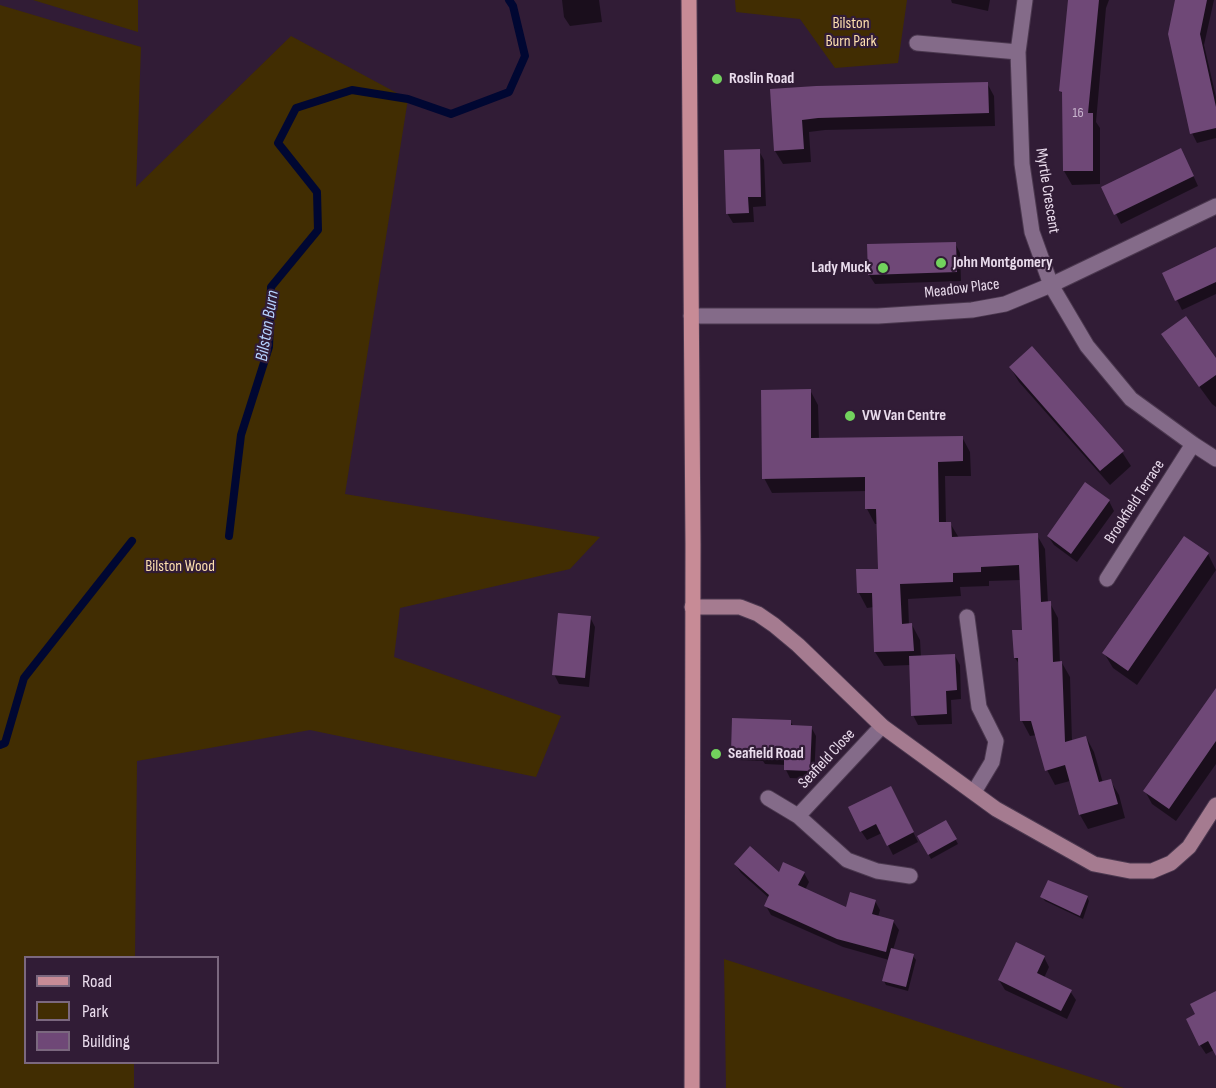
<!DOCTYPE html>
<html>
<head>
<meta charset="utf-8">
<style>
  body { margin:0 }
  #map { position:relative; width:1216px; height:1088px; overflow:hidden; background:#311c36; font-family:"Sofia Sans Condensed",sans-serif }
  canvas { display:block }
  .legend { position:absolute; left:24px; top:956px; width:195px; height:108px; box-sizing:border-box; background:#311c36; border:2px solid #7b687f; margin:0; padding:8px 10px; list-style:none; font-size:18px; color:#e9dbec }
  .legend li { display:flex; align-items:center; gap:12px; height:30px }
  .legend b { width:30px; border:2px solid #7b687f }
</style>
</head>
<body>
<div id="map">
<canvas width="1216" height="1088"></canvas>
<ul class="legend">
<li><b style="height:8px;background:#c78b96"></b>Road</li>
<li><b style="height:16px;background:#412d02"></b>Park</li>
<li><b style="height:16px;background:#6f4877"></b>Building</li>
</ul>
</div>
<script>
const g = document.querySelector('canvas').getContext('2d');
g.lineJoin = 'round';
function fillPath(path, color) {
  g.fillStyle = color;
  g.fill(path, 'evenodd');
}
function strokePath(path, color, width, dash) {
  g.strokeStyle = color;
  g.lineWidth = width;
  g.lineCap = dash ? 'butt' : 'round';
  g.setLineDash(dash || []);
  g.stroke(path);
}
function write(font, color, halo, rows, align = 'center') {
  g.font = font + ' "Sofia Sans Condensed",sans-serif';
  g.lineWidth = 4.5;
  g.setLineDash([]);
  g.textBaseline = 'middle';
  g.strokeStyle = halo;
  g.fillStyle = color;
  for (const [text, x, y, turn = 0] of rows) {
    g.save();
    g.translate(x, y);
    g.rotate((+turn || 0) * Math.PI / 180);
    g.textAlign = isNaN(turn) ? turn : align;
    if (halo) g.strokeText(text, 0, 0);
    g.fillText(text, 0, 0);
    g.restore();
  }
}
const green = new Path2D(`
  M 33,0 L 138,0 L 138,32 Z
  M 735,0 L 907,0 L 898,63 L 835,68 L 800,19 L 736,12 Z
  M 0,5 L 141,47 L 136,187 L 291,36 L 408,99 L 345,494 L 600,537 L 570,569 L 400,608 L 394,657 L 561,716 L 536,777 L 310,730 L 137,761 L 135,957 L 26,958 L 26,1062 L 134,1063 L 134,1088 L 0,1088 Z
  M 724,959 L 1124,1088 L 726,1088 Z`);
const shadow = new Path2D(`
  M 562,0 L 599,0 L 602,22 L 570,26 L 564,17 Z
  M 951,0 L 990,0 L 988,11 L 952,3 Z
  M 1069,0 L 1109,0 L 1106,8 L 1096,122 L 1100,128 L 1100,184 L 1072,185 L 1064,171 L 1063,95 L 1061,91 Z
  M 1177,0 L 1214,0 L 1204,45 L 1216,97 L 1216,138 L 1197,143 L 1192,133 Z
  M 987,83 L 994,96 L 995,126 L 825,130 L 809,132 L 811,162 L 783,164 L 775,151 L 771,91 Z
  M 759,151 L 764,160 L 766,206 L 753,207 L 754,222 L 733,223 L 727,213 Z
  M 1186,160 L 1198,186 L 1121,224 L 1103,188 Z
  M 955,243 L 960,253 L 961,281 L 875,284 L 869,275 Z
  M 1216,249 L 1216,294 L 1182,310 L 1164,274 Z
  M 1168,344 L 1216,361 L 1216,407 L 1212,404 Z
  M 1010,367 L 1122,452 L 1131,466 L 1110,485 L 1019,382 Z
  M 810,390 L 818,405 L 819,439 L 962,437 L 970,452 L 971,476 L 945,476 L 946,523 L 950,523 L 959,538 L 1037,535 L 1045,549 L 1048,603 L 1050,603 L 1058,618 L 1060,663 L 1062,663 L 1070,677 L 1072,741 L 1086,737 L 1094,752 L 1103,783 L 1110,780 L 1119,795 L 1125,818 L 1088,829 L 1080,815 L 1070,781 L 1055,785 L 1047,770 L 1037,735 L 1030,736 L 1022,721 L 1020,665 L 1015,658 L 1023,631 L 1021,580 L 989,581 L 989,586 L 960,587 L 961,596 L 908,599 L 909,625 L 912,625 L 920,640 L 921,657 L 955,656 L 960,665 L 961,699 L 951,700 L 952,724 L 918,725 L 913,715 L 911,665 L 884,666 L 875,652 L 874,607 L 867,608 L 859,593 L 880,570 L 878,524 L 875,524 L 867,509 L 867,491 L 772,493 L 764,478 Z
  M 1109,501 L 1114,511 L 1077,562 L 1054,545 L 1048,536 Z
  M 1184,538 L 1208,554 L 1216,570 L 1137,685 L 1113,668 L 1104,653 Z
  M 590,617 L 595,627 L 589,687 L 559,684 L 554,674 Z
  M 1216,690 L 1216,764 L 1176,821 L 1152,804 L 1145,791 Z
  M 790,721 L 794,727 L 811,727 L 816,736 L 814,779 L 790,778 L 786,770 L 786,765 L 765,764 L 763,761 L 738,760 L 733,752 Z
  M 896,797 L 918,842 L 893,855 L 882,833 L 867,840 L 861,831 Z
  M 946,822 L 958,844 L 931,859 L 919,837 Z
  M 735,864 L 780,875 L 804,873 L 809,882 L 805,890 L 847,909 L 875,901 L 880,910 L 878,917 L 893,921 L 899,930 L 893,950 L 913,956 L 916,960 L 908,991 L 886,985 L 884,981 L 889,960 L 843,947 L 771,915 L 766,906 L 769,898 L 741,873 Z
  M 1042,897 L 1087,897 L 1089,901 L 1083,919 L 1045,901 Z
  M 1044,957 L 1049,967 L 1044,978 L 1070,991 L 1076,1000 L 1067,1019 L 1005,990 L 999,980 Z
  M 1216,993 L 1216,1049 L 1206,1054 L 1200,1045 L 1197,1015 Z`);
const stream = new Path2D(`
  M 229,536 L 241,435 L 269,347 L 271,287 L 318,230 L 317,192 L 278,143 L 296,108 L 352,90 L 408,99 L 451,114 L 509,92 L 525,56 L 513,6 L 509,0
  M 0,745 L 5,743 L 24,678 L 132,541`);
const building = new Path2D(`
  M 1068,0 L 1099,0 L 1088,113 L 1093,113 L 1093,171 L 1063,171 L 1062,92 L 1059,91 Z
  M 1175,0 L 1207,0 L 1200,34 L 1216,107 L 1216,128 L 1190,134 L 1168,34 Z
  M 988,82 L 989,113 L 818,118 L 802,120 L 804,149 L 774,151 L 770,89 L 816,86 Z
  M 1181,148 L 1194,176 L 1114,215 L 1101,187 Z
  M 760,149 L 761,197 L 748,197 L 749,213 L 726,214 L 724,150 Z
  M 956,242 L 957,272 L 868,275 L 867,244 Z
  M 1216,247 L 1216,282 L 1175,301 L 1162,273 Z
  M 1186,316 L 1216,358 L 1216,375 L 1199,387 L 1161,334 Z
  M 1032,346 L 1124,451 L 1100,471 L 1009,367 Z
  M 811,389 L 811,438 L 963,436 L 963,461 L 938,462 L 939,522 L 951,522 L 952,537 L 1038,533 L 1041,602 L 1051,601 L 1053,662 L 1062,661 L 1065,742 L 1086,736 L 1099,782 L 1111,779 L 1118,804 L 1079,815 L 1065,765 L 1045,771 L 1031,721 L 1020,721 L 1018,658 L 1014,658 L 1012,630 L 1022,630 L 1019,565 L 981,567 L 981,572 L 953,573 L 953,582 L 900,584 L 902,624 L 912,623 L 914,651 L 874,652 L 872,593 L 857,593 L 856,569 L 878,569 L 876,509 L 865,509 L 865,477 L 762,479 L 761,390 Z
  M 1085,482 L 1110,500 L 1071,554 L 1047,536 Z
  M 1184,536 L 1209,553 L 1128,671 L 1102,653 Z
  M 558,613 L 591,616 L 585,678 L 552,675 Z
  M 955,654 L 957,690 L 946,691 L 947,714 L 911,716 L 909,656 Z
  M 1216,688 L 1216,741 L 1169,809 L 1143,791 Z
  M 732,718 L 791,720 L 791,725 L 812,726 L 810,771 L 784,770 L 784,757 L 759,756 L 759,753 L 731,752 Z
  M 891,786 L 914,832 L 887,846 L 876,824 L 860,832 L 848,807 Z
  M 946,820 L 957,839 L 928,855 L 917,836 Z
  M 750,846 L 779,872 L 783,862 L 805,872 L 798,885 L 846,907 L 850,892 L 876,900 L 872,914 L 894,920 L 886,952 L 837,939 L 764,906 L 769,895 L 734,864 Z
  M 1048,880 L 1088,896 L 1080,916 L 1040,897 Z
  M 1016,942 L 1045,956 L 1037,973 L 1072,990 L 1061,1011 L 998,980 Z
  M 891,948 L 914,954 L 906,987 L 882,981 Z
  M 1216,991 L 1216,1056 L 1208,1041 L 1199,1046 L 1186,1019 L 1195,1014 L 1190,1004 Z`);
const street = new Path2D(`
  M 1025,0 L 1018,52 L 1022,164 L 1032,232 L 1051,285 L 1087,346 L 1131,399 L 1193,444 L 1216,459
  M 917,43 L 1018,52
  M 691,316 L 878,316 L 972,310 L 1005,304 L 1051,285 L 1216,206
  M 1107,579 L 1193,444
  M 967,617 L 979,707 L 996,741 L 992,762 L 974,792
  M 768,798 L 798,816 L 847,860 L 877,871 L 910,876
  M 798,816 L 882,726`);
const secondary = new Path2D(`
  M 692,607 L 740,607 L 758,614 L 774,625 L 798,645 L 882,726 L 996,809 L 1094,864 L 1130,871 L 1152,871 L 1171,863 L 1189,847 L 1216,805`);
const primary = new Path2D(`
  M 689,0 L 693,544 L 692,1088`);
const markers = [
  [717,79,6,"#72d25d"],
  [941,263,6,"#72d25d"],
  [883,268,6,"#72d25d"],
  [850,416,6,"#72d25d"],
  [716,754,6,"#72d25d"]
];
const numberNames = [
  ["16",1078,113]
];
const parkNames = [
  ["Bilston",851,24],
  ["Burn Park",851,42],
  ["Bilston Wood",180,567]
];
const poiNames = [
  ["Roslin Road",729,79],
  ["John Montgomery",953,263],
  ["Lady Muck",871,268,"right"],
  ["VW Van Centre",862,416],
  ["Seafield Road",728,754]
];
const streetNames = [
  ["Myrtle Crescent",1047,191,81],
  ["Meadow Place",962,289,-7],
  ["Brookfield Terrace",1135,502,-57],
  ["Seafield Close",827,759,-47]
];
const waterNames = [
  ["Bilston Burn",268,326,-81]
];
fillPath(green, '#412d02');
fillPath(shadow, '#0007');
strokePath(stream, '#000732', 8);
fillPath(building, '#6f4877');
strokePath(street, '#4b384f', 17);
strokePath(secondary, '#4b384f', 17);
strokePath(primary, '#4b384f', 17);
strokePath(street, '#846b89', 15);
strokePath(secondary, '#a57b90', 15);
strokePath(primary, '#c78b96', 15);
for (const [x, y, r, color] of markers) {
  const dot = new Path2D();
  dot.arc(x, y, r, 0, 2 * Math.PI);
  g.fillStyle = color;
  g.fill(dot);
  strokePath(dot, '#311c36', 2);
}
write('14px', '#cab6cf', null, numberNames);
write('16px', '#fddfae', '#311c36', parkNames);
write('bold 16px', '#e9dbec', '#311c36', poiNames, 'left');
write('16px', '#e9dbec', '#311c36', streetNames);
write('italic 18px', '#b5d1fe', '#311c36', waterNames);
</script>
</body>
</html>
